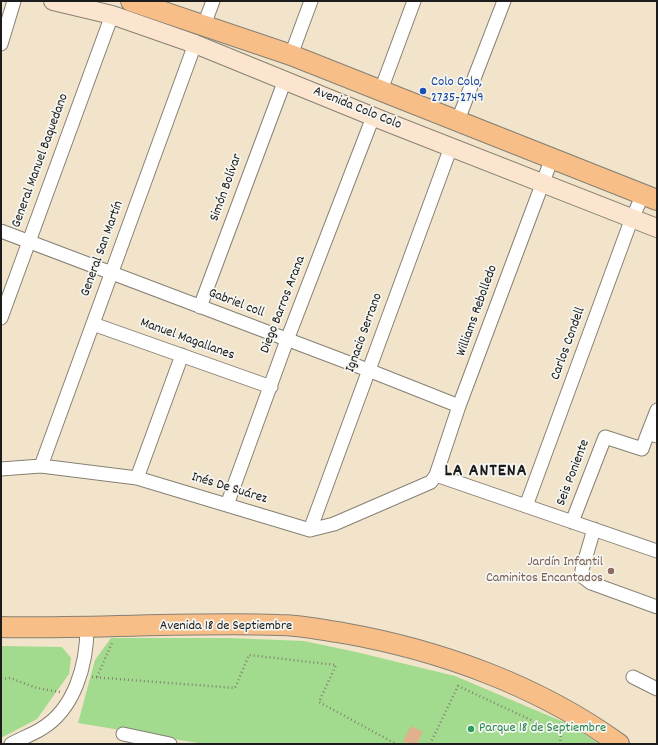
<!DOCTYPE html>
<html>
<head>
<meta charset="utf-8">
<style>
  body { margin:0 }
  #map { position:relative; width:658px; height:745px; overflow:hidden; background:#f1e4cb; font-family:Dekko,sans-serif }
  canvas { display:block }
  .frame { position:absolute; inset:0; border:2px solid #1c1c1c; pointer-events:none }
</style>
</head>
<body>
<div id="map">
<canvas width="658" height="745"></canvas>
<div class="frame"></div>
</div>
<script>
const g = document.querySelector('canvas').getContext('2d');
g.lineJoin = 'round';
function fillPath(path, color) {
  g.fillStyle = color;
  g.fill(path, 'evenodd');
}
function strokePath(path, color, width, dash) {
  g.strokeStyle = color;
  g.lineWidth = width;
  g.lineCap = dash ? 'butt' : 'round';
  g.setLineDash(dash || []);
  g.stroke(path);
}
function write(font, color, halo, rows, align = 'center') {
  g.font = font + ' Dekko,sans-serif';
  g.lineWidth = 3.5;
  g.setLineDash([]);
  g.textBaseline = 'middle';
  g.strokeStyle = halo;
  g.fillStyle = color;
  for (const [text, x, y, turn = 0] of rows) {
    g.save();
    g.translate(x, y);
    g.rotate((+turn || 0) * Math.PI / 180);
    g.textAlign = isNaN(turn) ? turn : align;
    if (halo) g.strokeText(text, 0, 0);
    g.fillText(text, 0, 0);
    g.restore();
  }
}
const green = new Path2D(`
  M 111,638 L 230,638 L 304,641 L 356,652 L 455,676 L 573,726 L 599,744 L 204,744 L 78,723 L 95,660 Z
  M 1,646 L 62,647 L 71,658 L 69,674 L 37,719 L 1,738 Z`);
const building = new Path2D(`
  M 411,726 L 423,732 L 417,744 L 409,744 L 403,741 Z`);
const path = new Path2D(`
  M 92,677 L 235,688 L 249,655 L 336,665 L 319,702 L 396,744
  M 97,677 L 112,643
  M 1,679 L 10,678 L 37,688 L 60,692
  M 430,744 L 458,686 L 561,734 L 560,744`);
const street = new Path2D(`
  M 204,25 L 213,1
  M 1,44 L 14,1
  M 291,55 L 311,1
  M 381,90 L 414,1
  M 458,120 L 504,1
  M 1,231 L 368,370 L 459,406
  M 200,307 L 285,80
  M 1,318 L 112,15
  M 93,324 L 271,387
  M 648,433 L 657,410
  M 41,466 L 195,44
  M 1,469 L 41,466 L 137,478 L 310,530 L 334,524 L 431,482 L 436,475 L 459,406 L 552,158
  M 436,475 L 657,551
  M 137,478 L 182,355
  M 227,505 L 287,340 L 373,117
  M 526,506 L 629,226 L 643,194
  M 572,522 L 605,437 L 642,449 L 648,433 L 657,436
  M 594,529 L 582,570 L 583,577 L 591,583 L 657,607
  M 310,530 L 451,147
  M 633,677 L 657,689
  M 123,734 L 170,744
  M 11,744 C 20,739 31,735 41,729 C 75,709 87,664 87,627`);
const secondary = new Path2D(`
  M 53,1 L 112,15 L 195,44 L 384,121 L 657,228`);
const primary = new Path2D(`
  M 131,1 L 291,55 L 657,200
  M 1,627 C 94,629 186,622 279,625 C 300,625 322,630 343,633 C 440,650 539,686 619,744`);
const markers = [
  [423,91,4,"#1a4fb4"],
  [611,571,4,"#8d6e63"],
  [471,729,4,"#2e9e5b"]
];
const transitNames = [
  ["Colo Colo,",431,83],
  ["2735-2749",431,99]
];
const streetNames = [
  ["Avenida Colo Colo",357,109,22],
  ["General Manuel Baquedano",41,161,-70],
  ["Simón Bolívar",227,188,-70],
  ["General San Martín",103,249,-70],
  ["Gabriel coll",236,304,21],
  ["Diego Barros Arana",284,305,-69],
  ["Williams Rebolledo",478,311,-70],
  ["Ignacio Serrano",365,333,-70],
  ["Manuel Magallanes",187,340,20],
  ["Carlos Condell",569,344,-70],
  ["Seis Poniente",574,473,-69],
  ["Inés De Suárez",229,489,17],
  ["Avenida 18 de Septiembre",226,627]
];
const educationNames = [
  ["Jardín Infantil",603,563],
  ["Caminitos Encantados",603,579]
];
const leisureNames = [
  ["Parque 18 de Septiembre",479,729]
];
const districtNames = [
  ["LA ANTENA",486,473]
];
fillPath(green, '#a2db8d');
fillPath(building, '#e0b18c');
strokePath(street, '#868074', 15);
strokePath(secondary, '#868074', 20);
strokePath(primary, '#868074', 22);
strokePath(path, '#868074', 2.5, [1, 3]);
strokePath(street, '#fff', 13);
strokePath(secondary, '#fce5cf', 18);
strokePath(primary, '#f7be88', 20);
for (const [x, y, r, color] of markers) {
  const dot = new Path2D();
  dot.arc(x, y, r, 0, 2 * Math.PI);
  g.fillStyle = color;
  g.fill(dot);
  strokePath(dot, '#f6f6f2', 1.5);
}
write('14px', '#164399', '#f6f6f2', transitNames, 'left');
write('14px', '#1c1c1c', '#f6f6f2', streetNames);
write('14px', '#785e54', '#f6f6f2', educationNames, 'right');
write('14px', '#27864d', '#f6f6f2', leisureNames, 'left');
g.letterSpacing = '1px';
write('bold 18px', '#1c1c1c', '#f6f6f2', districtNames);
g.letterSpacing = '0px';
</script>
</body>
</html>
